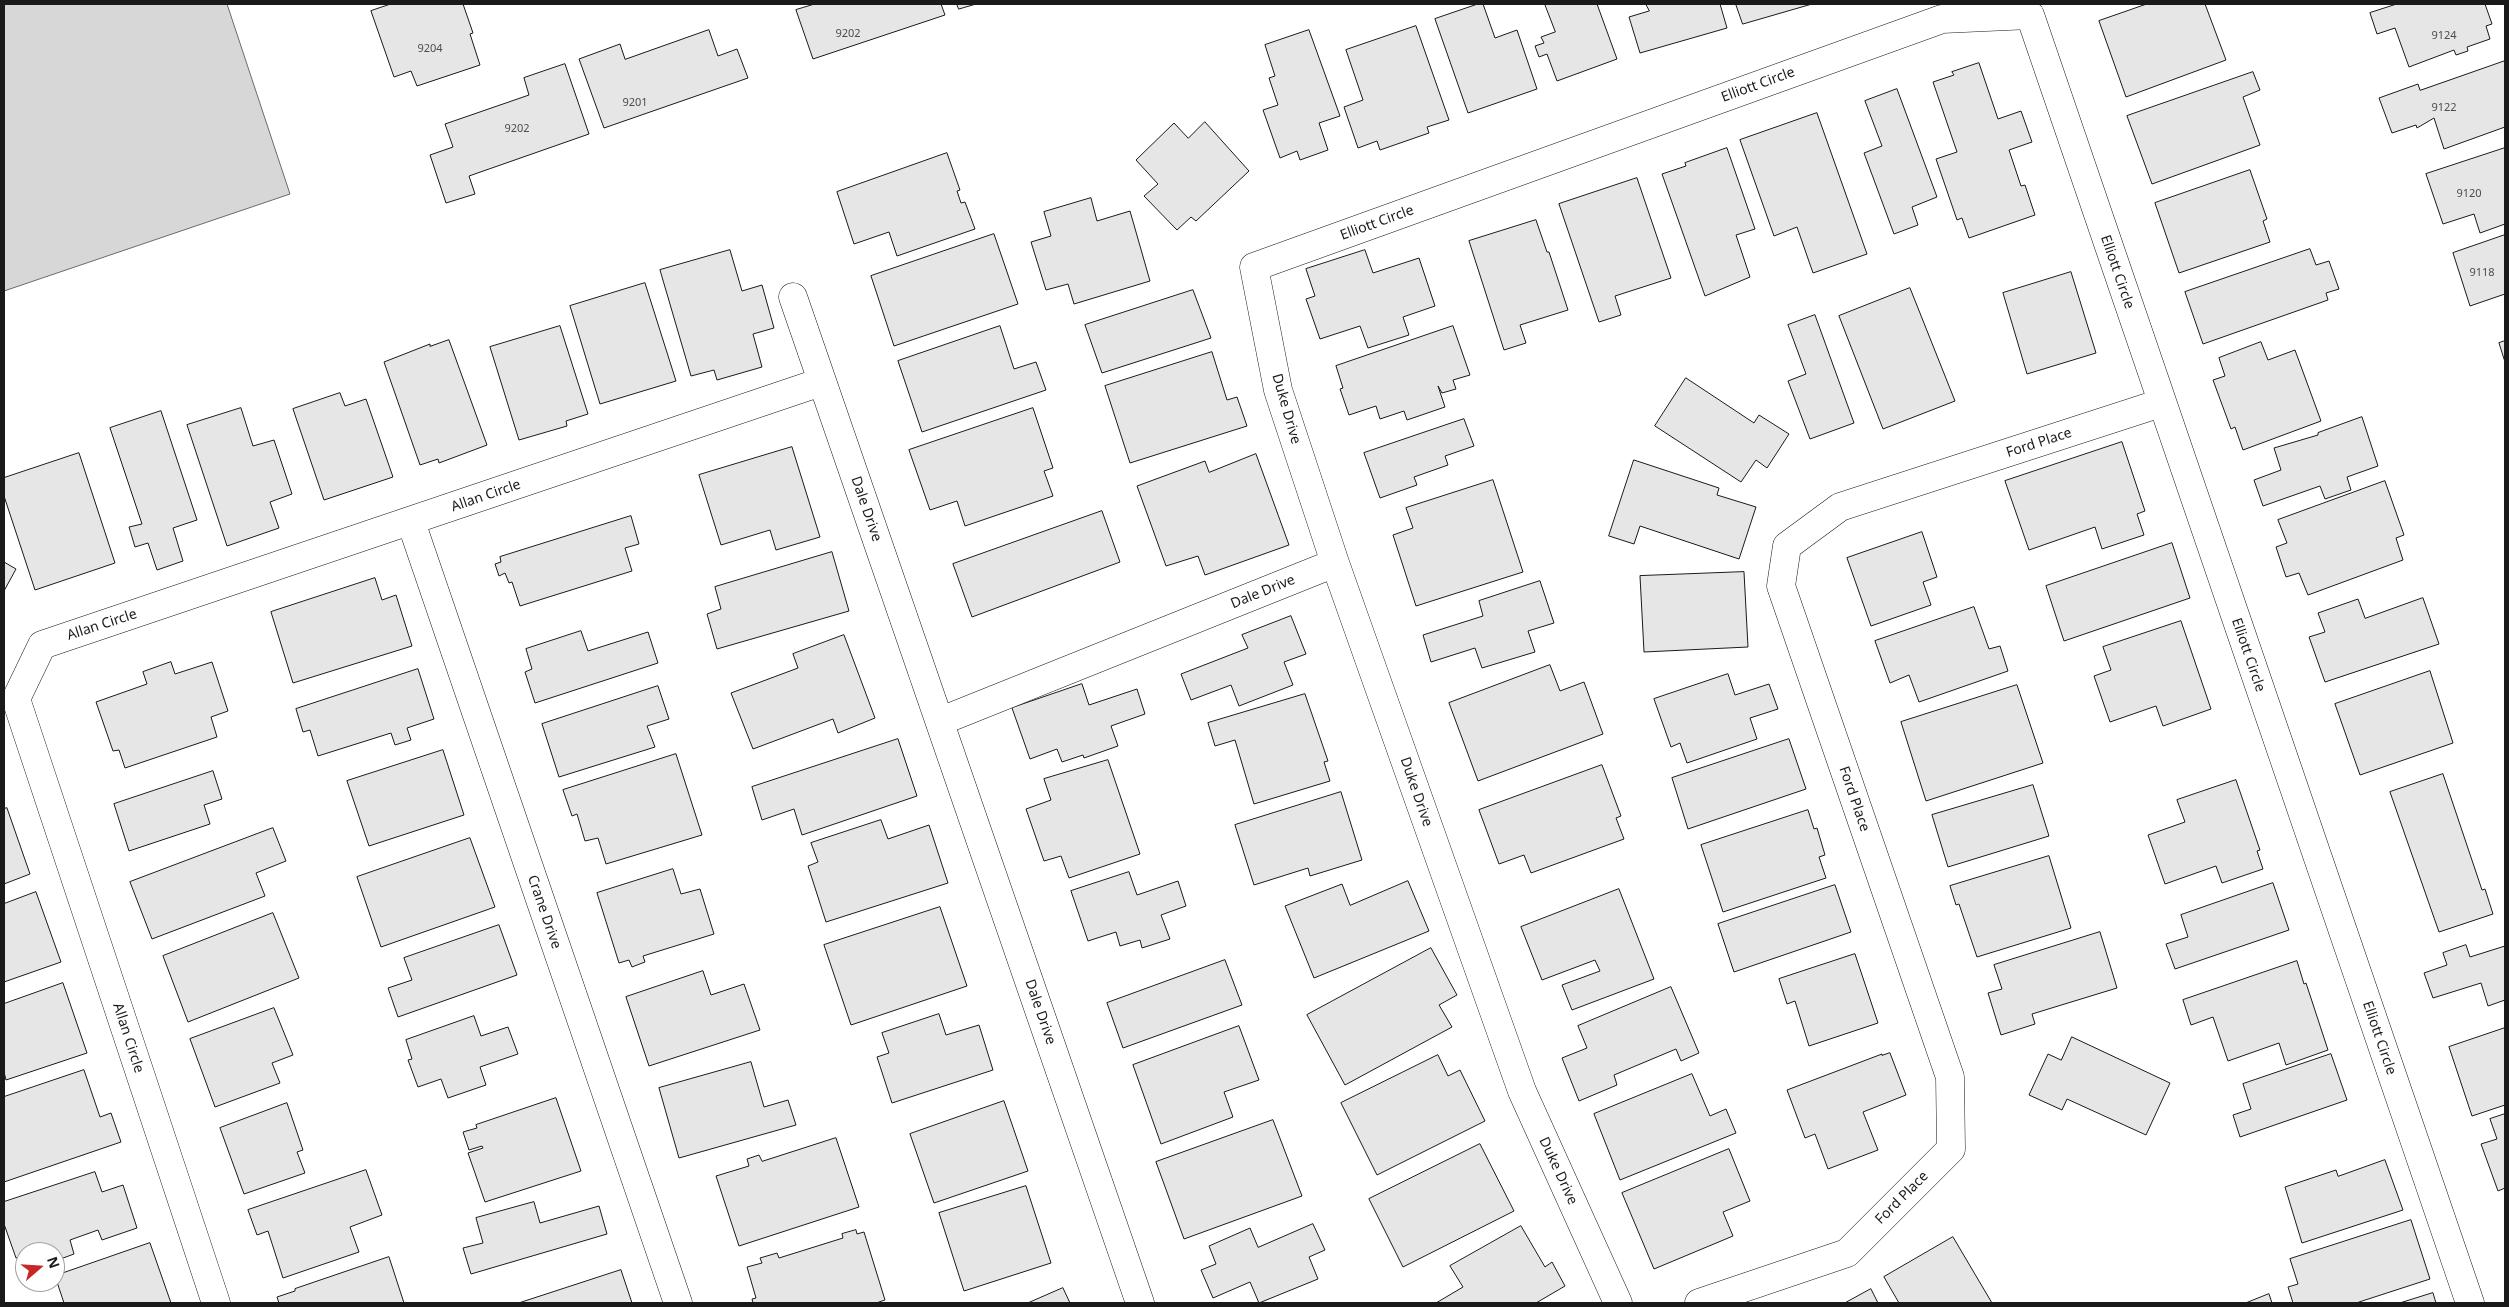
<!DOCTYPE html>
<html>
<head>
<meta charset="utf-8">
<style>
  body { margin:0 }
  #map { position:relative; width:2509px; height:1307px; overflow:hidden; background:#fff; font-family:"Noto Sans",sans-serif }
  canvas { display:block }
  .frame { position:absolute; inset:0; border:5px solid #1a1a1a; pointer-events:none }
  .north { position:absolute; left:15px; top:1242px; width:50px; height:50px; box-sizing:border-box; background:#fff; border:1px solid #a3a3a3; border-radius:50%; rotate:71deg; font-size:14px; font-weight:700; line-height:20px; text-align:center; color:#1a1a1a }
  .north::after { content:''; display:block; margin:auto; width:18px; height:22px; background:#c62828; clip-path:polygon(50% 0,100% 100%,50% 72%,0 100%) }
</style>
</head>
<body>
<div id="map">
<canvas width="2509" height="1307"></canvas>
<div class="frame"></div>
<div class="north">N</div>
</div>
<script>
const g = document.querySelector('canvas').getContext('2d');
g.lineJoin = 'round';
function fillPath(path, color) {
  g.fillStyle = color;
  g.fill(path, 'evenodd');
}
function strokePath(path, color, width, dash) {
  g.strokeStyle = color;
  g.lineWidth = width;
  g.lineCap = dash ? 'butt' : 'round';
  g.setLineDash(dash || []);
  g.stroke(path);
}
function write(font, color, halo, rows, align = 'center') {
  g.font = font + ' "Noto Sans",sans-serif';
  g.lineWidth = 4;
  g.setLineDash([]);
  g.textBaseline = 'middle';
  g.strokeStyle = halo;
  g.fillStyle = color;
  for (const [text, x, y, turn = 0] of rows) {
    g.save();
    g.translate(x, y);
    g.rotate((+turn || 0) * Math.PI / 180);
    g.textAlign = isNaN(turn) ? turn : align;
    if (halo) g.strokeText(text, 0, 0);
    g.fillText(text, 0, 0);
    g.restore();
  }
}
const water = new Path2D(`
  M 4,4 L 227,4 L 290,194 L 4,291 Z`);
const building = new Path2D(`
  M 391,4 L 463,4 L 473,33 L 470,34 L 480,65 L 417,86 L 411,71 L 394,77 L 371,11 Z
  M 815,4 L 941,4 L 945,15 L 813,59 L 796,10 Z
  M 957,4 L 976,4 L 959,9 Z
  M 1478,4 L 1483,4 L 1495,38 L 1517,30 L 1537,89 L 1468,113 L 1435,19 Z
  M 1545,4 L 1597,4 L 1617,59 L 1557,81 L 1547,54 L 1539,57 L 1535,46 L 1544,43 L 1541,37 L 1555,32 Z
  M 1646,4 L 1720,4 L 1727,28 L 1640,53 L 1629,17 L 1649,11 Z
  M 1736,4 L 1812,4 L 1743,24 Z
  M 2147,4 L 2205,4 L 2226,60 L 2126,97 L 2099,21 Z
  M 2397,4 L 2485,4 L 2492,24 L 2486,26 L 2490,39 L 2467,47 L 2468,51 L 2456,55 L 2454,50 L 2409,67 L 2395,28 L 2377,34 L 2370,13 Z
  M 1416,26 L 1449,120 L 1427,127 L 1429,133 L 1380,150 L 1377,141 L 1358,148 L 1344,107 L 1363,100 L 1346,50 Z
  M 709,30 L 718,56 L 737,49 L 748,78 L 604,128 L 579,59 L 620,44 L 625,59 Z
  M 1309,30 L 1340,116 L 1319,123 L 1328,150 L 1300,160 L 1297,151 L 1280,158 L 1263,110 L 1278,105 L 1269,78 L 1275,76 L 1265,45 Z
  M 2505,61 L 2505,127 L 2444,149 L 2434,118 L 2417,128 L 2416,125 L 2392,133 L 2379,98 L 2418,84 L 2420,90 Z
  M 1979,63 L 1998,119 L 2021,111 L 2032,142 L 2009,150 L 2021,186 L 2025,185 L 2035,215 L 1969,238 L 1962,218 L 1957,220 L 1936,159 L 1957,152 L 1933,82 L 1954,75 L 1952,72 Z
  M 565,64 L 589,134 L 469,176 L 475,194 L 446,203 L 430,155 L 453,147 L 445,124 L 529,95 L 524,78 Z
  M 2253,72 L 2260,90 L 2243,97 L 2260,145 L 2152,184 L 2127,116 Z
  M 1897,89 L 1937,197 L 1912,207 L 1918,225 L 1894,234 L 1864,153 L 1882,146 L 1865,101 Z
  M 1817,113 L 1867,254 L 1813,273 L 1797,227 L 1774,236 L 1740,140 Z
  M 1205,122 L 1249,171 L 1196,221 L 1191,217 L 1177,230 L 1144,196 L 1158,184 L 1136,160 L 1174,123 L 1188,138 Z
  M 1727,148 L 1755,229 L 1736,235 L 1750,277 L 1705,296 L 1662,174 L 1686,166 L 1685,163 Z
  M 2505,148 L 2505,224 L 2480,233 L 2474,214 L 2443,224 L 2426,174 Z
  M 947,153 L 960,190 L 957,191 L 961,203 L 965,202 L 975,229 L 897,256 L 889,232 L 854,244 L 837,192 Z
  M 2250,170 L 2267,219 L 2263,221 L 2270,242 L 2179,273 L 2155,203 Z
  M 1637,178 L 1671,278 L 1615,296 L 1621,315 L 1599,322 L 1559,204 Z
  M 1091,198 L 1097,221 L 1130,211 L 1150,281 L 1074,304 L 1068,284 L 1046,290 L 1031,242 L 1051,236 L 1044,212 Z
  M 1536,220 L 1547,252 L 1549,252 L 1568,310 L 1520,325 L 1526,343 L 1504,350 L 1469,241 Z
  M 994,234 L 1018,304 L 894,346 L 871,276 Z
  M 2505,235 L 2505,294 L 2470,306 L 2453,253 Z
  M 2310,249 L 2316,265 L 2329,261 L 2339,289 L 2326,293 L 2328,300 L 2203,344 L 2185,292 Z
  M 730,250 L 742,291 L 762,285 L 774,328 L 753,334 L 762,367 L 717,380 L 714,370 L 691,376 L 660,270 Z
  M 1365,250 L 1373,273 L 1419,258 L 1435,306 L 1403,317 L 1409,335 L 1368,348 L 1360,326 L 1320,339 L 1306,299 L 1315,296 L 1306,269 Z
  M 2071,272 L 2096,353 L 2027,374 L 2003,293 Z
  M 645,283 L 676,381 L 600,404 L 570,306 Z
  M 1910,288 L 1955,401 L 1883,429 L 1839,316 Z
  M 1193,290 L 1211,338 L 1102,373 L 1085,325 Z
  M 1815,315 L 1854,423 L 1810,439 L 1788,381 L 1806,374 L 1788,325 Z
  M 560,326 L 588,414 L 566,421 L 567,426 L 519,440 L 490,347 Z
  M 1000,326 L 1014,369 L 1036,362 L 1046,390 L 922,432 L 898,361 Z
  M 1453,326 L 1470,375 L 1453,380 L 1456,389 L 1442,393 L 1438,386 L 1445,407 L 1407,420 L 1404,411 L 1380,419 L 1376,406 L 1349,415 L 1340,389 L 1343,388 L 1336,366 Z
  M 449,340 L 487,445 L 439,463 L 438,459 L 420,465 L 384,362 L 430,344 L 430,346 Z
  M 2505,341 L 2505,362 L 2499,343 Z
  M 2261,342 L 2268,360 L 2295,350 L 2321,421 L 2243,450 L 2235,427 L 2231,429 L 2213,380 L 2225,376 L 2219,358 Z
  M 1212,352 L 1227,400 L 1237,397 L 1247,426 L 1130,463 L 1105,386 Z
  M 1686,378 L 1754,423 L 1759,415 L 1789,434 L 1767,468 L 1756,460 L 1741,482 L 1655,426 Z
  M 340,393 L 345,406 L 366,399 L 393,477 L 324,500 L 293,409 Z
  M 241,408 L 253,446 L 274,440 L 292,494 L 270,502 L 279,528 L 227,546 L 187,425 Z
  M 1033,408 L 1053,468 L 1044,471 L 1053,496 L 965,526 L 957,501 L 930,510 L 909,450 Z
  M 161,411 L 197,520 L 173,528 L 183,561 L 157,570 L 148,543 L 135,547 L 129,527 L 142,524 L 110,428 Z
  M 2362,417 L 2378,466 L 2347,477 L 2351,490 L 2325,499 L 2320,486 L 2263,506 L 2254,480 L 2281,470 L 2274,448 L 2318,435 L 2318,433 Z
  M 1464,419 L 1474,446 L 1445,456 L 1448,465 L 1414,477 L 1417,485 L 1380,498 L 1364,453 Z
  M 2122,442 L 2145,511 L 2137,514 L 2144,535 L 2102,549 L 2095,527 L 2029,550 L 2005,481 Z
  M 792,447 L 820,537 L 776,550 L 770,530 L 721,545 L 699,475 Z
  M 79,453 L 115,563 L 35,590 L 4,496 L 4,478 Z
  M 1256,454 L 1289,545 L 1205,575 L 1198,556 L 1166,566 L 1137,486 L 1205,461 L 1209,472 Z
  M 1634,460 L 1719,488 L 1717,495 L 1756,507 L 1739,559 L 1640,526 L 1634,544 L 1609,536 Z
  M 1493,480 L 1523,572 L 1416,606 L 1393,535 L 1413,528 L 1406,508 Z
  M 2385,481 L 2404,535 L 2396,538 L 2403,560 L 2308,595 L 2299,573 L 2286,577 L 2276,547 L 2287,543 L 2278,520 Z
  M 1102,511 L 1120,562 L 972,617 L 953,564 Z
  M 631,516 L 639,544 L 625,548 L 632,571 L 520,606 L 512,582 L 509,583 L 505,573 L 499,576 L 495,564 L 501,562 L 500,557 Z
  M 1922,532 L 1937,577 L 1923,582 L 1931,605 L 1871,626 L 1847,558 Z
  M 2172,543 L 2190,598 L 2064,641 L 2046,586 Z
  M 832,552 L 849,611 L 717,649 L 707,614 L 721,609 L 715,587 Z
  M 4,562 L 16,569 L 4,591 Z
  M 1744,572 L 1748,647 L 1644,652 L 1640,576 Z
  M 375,578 L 382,600 L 396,595 L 412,646 L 293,683 L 271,612 Z
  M 1540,581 L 1554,623 L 1528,631 L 1535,652 L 1482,668 L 1475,648 L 1431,662 L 1423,635 L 1483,616 L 1479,601 Z
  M 2423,598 L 2439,644 L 2325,682 L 2309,637 L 2325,632 L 2318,613 L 2358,599 L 2365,618 Z
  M 1974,607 L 1989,649 L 2000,646 L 2008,671 L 1919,702 L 1909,675 L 1890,683 L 1875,641 Z
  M 1291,616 L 1306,654 L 1284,662 L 1293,685 L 1239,706 L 1231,685 L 1191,700 L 1181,674 L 1248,648 L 1242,635 Z
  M 2181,621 L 2211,709 L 2163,726 L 2156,706 L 2110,722 L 2094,676 L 2111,670 L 2103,647 Z
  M 581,631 L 588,651 L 648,632 L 658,663 L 535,703 L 525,672 L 532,669 L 526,649 Z
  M 844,635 L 875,718 L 838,733 L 833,719 L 753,749 L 731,693 L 798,668 L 793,654 Z
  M 171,662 L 175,674 L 212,662 L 228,711 L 211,717 L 217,737 L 125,768 L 119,750 L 113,751 L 96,702 L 147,684 L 143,672 Z
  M 1550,665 L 1560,691 L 1584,682 L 1603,734 L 1478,781 L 1449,703 Z
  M 418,669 L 434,719 L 407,728 L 411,740 L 395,745 L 391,733 L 318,756 L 310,730 L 303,732 L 296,709 Z
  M 2430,671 L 2453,743 L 2360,775 L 2335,704 Z
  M 1728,674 L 1735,695 L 1769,684 L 1778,709 L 1750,718 L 1757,739 L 1687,763 L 1680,743 L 1671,747 L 1654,699 Z
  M 1082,684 L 1089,705 L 1137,689 L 1145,714 L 1111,726 L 1118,746 L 1084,758 L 1083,755 L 1062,762 L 1057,749 L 1030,759 L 1012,708 Z
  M 2017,685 L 2043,763 L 1926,801 L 1901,722 Z
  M 658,686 L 669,719 L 647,726 L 655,747 L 559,777 L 542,724 Z
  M 1305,694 L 1328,761 L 1324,762 L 1330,781 L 1254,804 L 1235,740 L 1215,746 L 1208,723 Z
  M 898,739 L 917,796 L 802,835 L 794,809 L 762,820 L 752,787 Z
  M 1789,739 L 1806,789 L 1688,829 L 1672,778 Z
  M 443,750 L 464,815 L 369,846 L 347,781 Z
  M 676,754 L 702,835 L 606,864 L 598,838 L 585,841 L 577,814 L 572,816 L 563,790 Z
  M 1108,760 L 1140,854 L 1069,878 L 1061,856 L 1044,861 L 1026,809 L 1051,800 L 1044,779 Z
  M 1602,765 L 1621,816 L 1616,818 L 1624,839 L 1531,873 L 1524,855 L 1499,864 L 1479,810 Z
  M 213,771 L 222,799 L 204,805 L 210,824 L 129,851 L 114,804 Z
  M 2443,774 L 2482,890 L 2485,889 L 2493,914 L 2439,932 L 2390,792 Z
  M 2236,780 L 2260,850 L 2257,851 L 2263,869 L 2222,883 L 2216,866 L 2165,884 L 2148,835 L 2185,822 L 2177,800 Z
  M 2033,785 L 2049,836 L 1948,867 L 1932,815 Z
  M 1341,792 L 1362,860 L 1310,876 L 1308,868 L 1254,885 L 1235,825 Z
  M 7,808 L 30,874 L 4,884 L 4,809 Z
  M 1808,810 L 1814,829 L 1817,828 L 1825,855 L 1819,857 L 1826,878 L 1723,912 L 1701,845 Z
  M 881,820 L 888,839 L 929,825 L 948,883 L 826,922 L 808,866 L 818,862 L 811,843 Z
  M 273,828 L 286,861 L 256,873 L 265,896 L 152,939 L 130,882 Z
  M 470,838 L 495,907 L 381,947 L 357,877 Z
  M 2049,856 L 2071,928 L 1977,957 L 1959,904 L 1956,905 L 1950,886 Z
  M 673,869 L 681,894 L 700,889 L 714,934 L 643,956 L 645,962 L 632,967 L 629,960 L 619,963 L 597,893 Z
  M 1129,872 L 1137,895 L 1178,881 L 1186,906 L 1161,915 L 1170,939 L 1142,948 L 1140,940 L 1120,946 L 1116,932 L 1088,941 L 1071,891 Z
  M 1408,881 L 1429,931 L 1314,978 L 1285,906 L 1342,884 L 1350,905 Z
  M 2273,883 L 2289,930 L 2175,969 L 2166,944 L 2188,937 L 2181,915 Z
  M 1835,885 L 1851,932 L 1734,972 L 1718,924 Z
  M 1619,889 L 1654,979 L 1572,1010 L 1562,985 L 1600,971 L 1595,960 L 1542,980 L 1521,927 Z
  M 36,892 L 61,962 L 4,982 L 4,904 Z
  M 940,907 L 967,986 L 851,1025 L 824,945 Z
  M 273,913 L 299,978 L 188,1022 L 163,956 Z
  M 499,925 L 517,975 L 398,1017 L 388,988 L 412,980 L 404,958 Z
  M 2100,932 L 2117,988 L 2032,1014 L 2035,1024 L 2001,1035 L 1988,993 L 2002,989 L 1994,965 Z
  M 2466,945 L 2470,957 L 2505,946 L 2505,1000 L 2488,1006 L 2481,983 L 2433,998 L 2424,973 L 2447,965 L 2443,953 Z
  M 1431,948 L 1457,995 L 1439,1005 L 1452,1027 L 1345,1085 L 1307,1015 Z
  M 1855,954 L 1878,1023 L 1809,1046 L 1795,1001 L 1787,1004 L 1779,979 Z
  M 1225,960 L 1242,1005 L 1123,1048 L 1107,1003 Z
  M 2297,961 L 2304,984 L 2306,983 L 2328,1050 L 2286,1065 L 2279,1043 L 2228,1061 L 2213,1017 L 2191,1025 L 2183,1000 Z
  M 703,971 L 711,995 L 744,984 L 760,1030 L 649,1066 L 626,997 Z
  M 63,983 L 87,1053 L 6,1080 L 4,1072 L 4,1004 Z
  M 1671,987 L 1699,1053 L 1681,1061 L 1676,1049 L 1614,1075 L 1617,1085 L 1579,1101 L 1562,1058 L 1587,1048 L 1578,1026 Z
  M 274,1008 L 293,1055 L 272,1063 L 280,1083 L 215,1107 L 190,1039 Z
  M 939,1014 L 946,1035 L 979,1025 L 993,1070 L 892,1103 L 877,1057 L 889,1053 L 882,1033 Z
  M 474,1016 L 481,1036 L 508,1027 L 518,1054 L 480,1067 L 486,1085 L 448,1098 L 441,1079 L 418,1087 L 408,1060 L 412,1059 L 406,1040 Z
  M 1239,1026 L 1259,1080 L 1224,1092 L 1233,1117 L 1161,1144 L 1133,1065 Z
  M 2505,1028 L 2505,1105 L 2472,1116 L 2449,1047 Z
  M 2072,1037 L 2170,1083 L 2146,1135 L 2067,1099 L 2062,1110 L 2029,1095 L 2048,1054 L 2061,1060 Z
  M 1890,1053 L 1906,1095 L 1863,1112 L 1878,1150 L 1828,1169 L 1815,1134 L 1805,1138 L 1787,1090 L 1882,1054 L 1882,1055 Z
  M 2331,1054 L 2347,1100 L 2240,1137 L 2233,1115 L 2251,1109 L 2243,1084 Z
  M 1438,1055 L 1448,1076 L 1460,1070 L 1485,1121 L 1377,1175 L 1341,1103 Z
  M 751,1062 L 764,1107 L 788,1100 L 796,1125 L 679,1158 L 659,1088 Z
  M 84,1070 L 100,1117 L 111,1113 L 121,1142 L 4,1182 L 4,1097 Z
  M 1692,1074 L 1710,1116 L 1726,1109 L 1736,1133 L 1620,1180 L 1594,1114 Z
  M 556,1098 L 581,1171 L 485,1202 L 468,1153 L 483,1148 L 482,1146 L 469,1150 L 463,1132 L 477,1128 L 476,1125 Z
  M 1004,1101 L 1028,1171 L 934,1203 L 910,1134 Z
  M 287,1103 L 303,1150 L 297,1152 L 305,1173 L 244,1194 L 220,1128 Z
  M 2505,1114 L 2505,1188 L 2498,1191 L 2481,1144 L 2497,1139 L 2490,1119 Z
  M 1273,1120 L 1302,1196 L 1184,1239 L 1156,1162 Z
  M 836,1138 L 859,1207 L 739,1246 L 716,1176 L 749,1166 L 747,1159 L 759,1155 L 762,1161 Z
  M 1480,1144 L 1514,1211 L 1403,1267 L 1369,1199 Z
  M 1729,1149 L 1750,1201 L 1723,1212 L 1733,1236 L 1654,1269 L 1622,1193 Z
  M 2385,1160 L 2403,1210 L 2302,1243 L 2285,1187 L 2336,1170 L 2338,1176 Z
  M 366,1170 L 382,1215 L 350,1227 L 359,1252 L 283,1278 L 268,1231 L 257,1235 L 248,1210 Z
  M 95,1172 L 102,1192 L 123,1185 L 137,1228 L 102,1240 L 98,1230 L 70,1240 L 74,1254 L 55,1261 L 55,1252 L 51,1252 L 50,1247 L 34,1252 L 25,1252 L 25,1255 L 16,1258 L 4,1224 L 4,1202 Z
  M 1026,1186 L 1051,1263 L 964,1291 L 939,1213 Z
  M 534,1202 L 540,1223 L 599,1206 L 607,1234 L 471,1274 L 463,1248 L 483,1243 L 476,1218 Z
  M 2411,1220 L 2430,1279 L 2356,1303 L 2293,1303 L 2288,1287 L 2298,1284 L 2290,1259 Z
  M 1313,1224 L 1325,1250 L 1309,1257 L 1318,1279 L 1259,1303 L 1250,1282 L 1213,1298 L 1201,1270 L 1216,1264 L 1209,1246 L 1250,1228 L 1258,1247 Z
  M 1521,1226 L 1545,1267 L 1552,1262 L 1565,1286 L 1536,1303 L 1436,1303 L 1463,1287 L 1450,1266 Z
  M 856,1230 L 857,1234 L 864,1232 L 885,1300 L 876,1303 L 753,1303 L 752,1299 L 756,1298 L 747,1267 L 762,1263 L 760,1258 L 777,1253 L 779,1258 L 843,1238 L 842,1234 Z
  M 1953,1237 L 1992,1303 L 1899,1303 L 1884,1277 Z
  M 150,1243 L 171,1303 L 64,1303 L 55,1276 Z
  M 389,1257 L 404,1303 L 279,1303 L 277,1297 L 295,1291 L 295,1289 Z
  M 621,1270 L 632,1303 L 519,1303 Z
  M 1063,1288 L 1070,1303 L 1028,1303 Z
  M 1871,1289 L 1878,1303 L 1845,1303 Z
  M 2433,1293 L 2436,1303 L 2400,1303 Z
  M 2269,1294 L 2272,1303 L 2246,1303 Z`);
const minor = new Path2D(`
  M 793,297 L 1140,1303
  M 411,522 L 678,1303
  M 941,721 L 1335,563
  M 216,1303 L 16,699 L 42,645 L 821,382
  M 1618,1303 L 1522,1091 L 1335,563 L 1278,390 L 1254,267 L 1942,19 L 2030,15 L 2470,1303
  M 1699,1303 L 1847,1253 L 1951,1149 L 1950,1077 L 1781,586 L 1787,546 L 1840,507 L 2161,403`);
const numberNames = [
  ["9202",848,34],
  ["9124",2444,36],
  ["9204",430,49],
  ["9201",635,103],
  ["9122",2444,108],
  ["9202",517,129],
  ["9120",2469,194],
  ["9118",2482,273]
];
const streetNames = [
  ["Elliott Circle",1758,85,-20],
  ["Elliott Circle",1377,223,-20],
  ["Elliott Circle",2117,272,71],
  ["Duke Drive",1286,409,74],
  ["Ford Place",2039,443,-18],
  ["Allan Circle",486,496,-19],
  ["Dale Drive",866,509,71],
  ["Dale Drive",1263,592,-22],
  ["Allan Circle",102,625,-18],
  ["Elliott Circle",2248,655,71],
  ["Duke Drive",1416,792,71],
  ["Ford Place",1854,799,71],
  ["Crane Drive",544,912,71],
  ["Dale Drive",1040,1012,71],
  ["Allan Circle",128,1038,72],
  ["Elliott Circle",2379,1038,71],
  ["Duke Drive",1558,1171,65],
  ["Ford Place",1902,1198,-45]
];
fillPath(water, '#d7d7d7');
strokePath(water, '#6a6a6a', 1);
fillPath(building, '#e6e6e6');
strokePath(building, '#1a1a1a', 1);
strokePath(minor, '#1a1a1a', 29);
strokePath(minor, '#fff', 28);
write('11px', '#4d4d4d', null, numberNames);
write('14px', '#1a1a1a', '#fff', streetNames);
</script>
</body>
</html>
